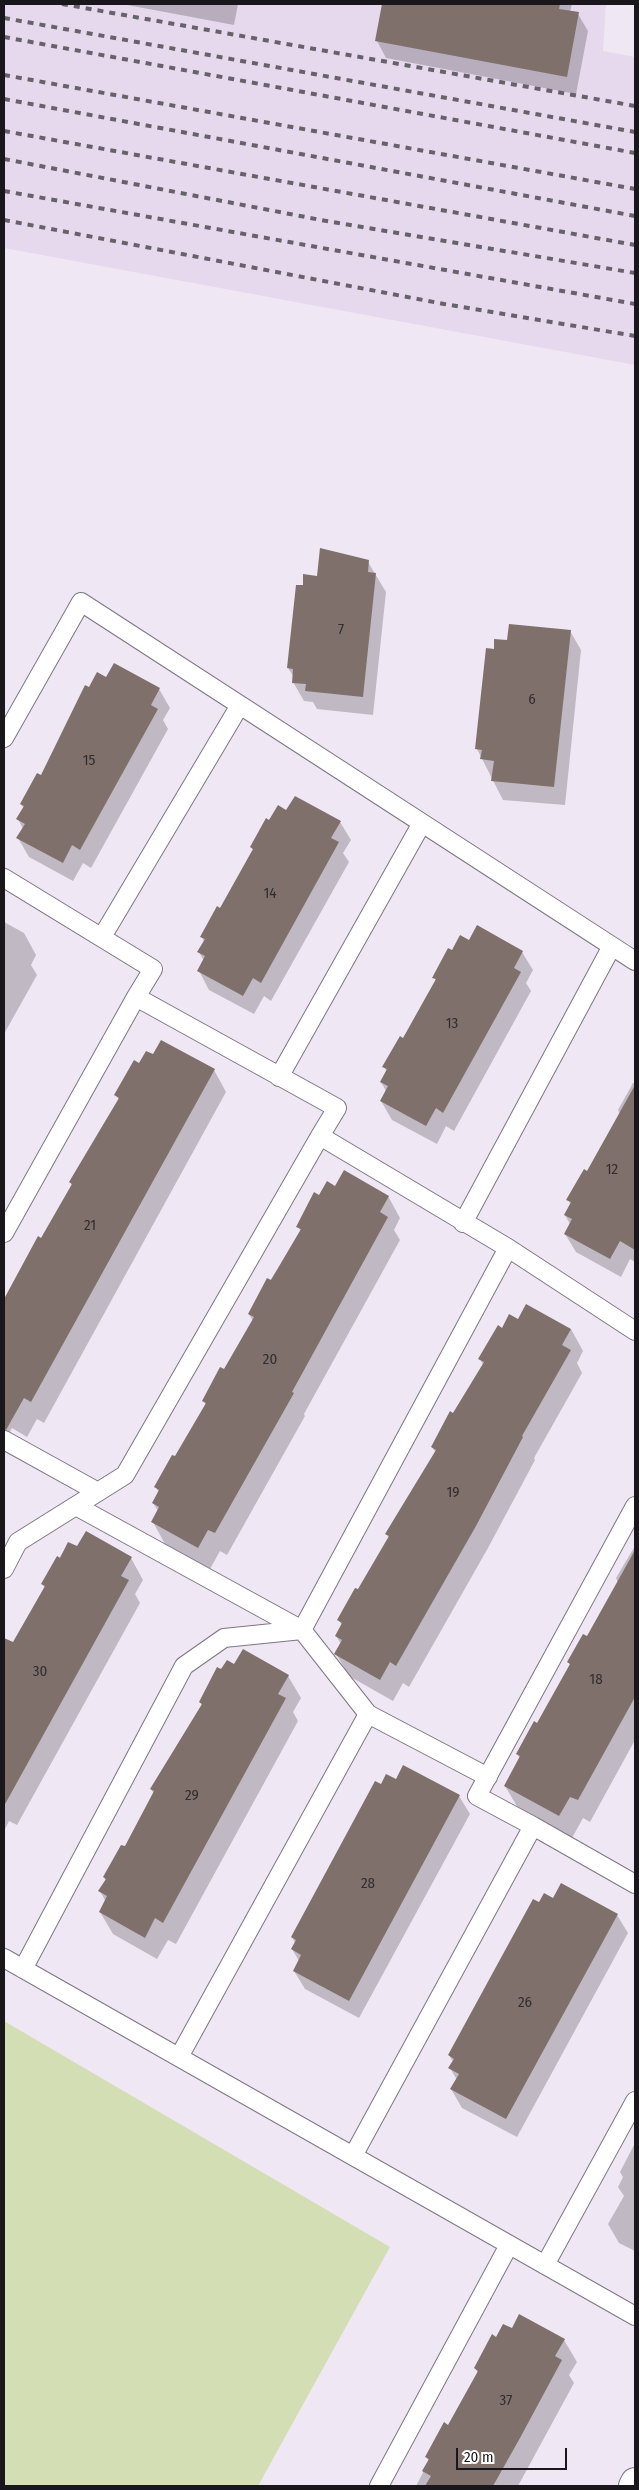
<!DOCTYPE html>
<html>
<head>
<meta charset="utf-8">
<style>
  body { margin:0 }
  #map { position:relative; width:639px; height:2490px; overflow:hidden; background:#f0e7f4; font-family:"Fira Sans Condensed",sans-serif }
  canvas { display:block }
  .frame { position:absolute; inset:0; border:5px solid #1a171c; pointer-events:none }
  .scale { position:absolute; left:456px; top:2448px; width:111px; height:22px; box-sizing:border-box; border:2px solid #1a171c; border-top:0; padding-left:6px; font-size:15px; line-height:18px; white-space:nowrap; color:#1a171c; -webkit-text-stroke:4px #fff; paint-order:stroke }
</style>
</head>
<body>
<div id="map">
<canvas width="639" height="2490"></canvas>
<div class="frame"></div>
<div class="scale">20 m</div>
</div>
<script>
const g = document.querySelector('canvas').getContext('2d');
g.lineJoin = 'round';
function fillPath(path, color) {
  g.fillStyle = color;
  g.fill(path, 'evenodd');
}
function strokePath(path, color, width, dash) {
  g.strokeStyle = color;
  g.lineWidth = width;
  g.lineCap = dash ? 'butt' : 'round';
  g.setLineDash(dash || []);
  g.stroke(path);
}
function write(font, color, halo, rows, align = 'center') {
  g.font = font + ' "Fira Sans Condensed",sans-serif';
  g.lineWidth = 4.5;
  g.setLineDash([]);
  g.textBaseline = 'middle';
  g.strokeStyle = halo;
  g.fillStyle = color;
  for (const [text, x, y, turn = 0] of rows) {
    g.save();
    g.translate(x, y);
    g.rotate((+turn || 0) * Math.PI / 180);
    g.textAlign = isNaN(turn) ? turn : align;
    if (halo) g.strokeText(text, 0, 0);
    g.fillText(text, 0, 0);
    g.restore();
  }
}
const built = new Path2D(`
  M 4,4 L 606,4 L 603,51 L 635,57 L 635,365 L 4,248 Z`);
const green = new Path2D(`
  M 4,2021 L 390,2247 L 258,2486 L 4,2486 Z`);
const shadow = new Path2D(`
  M 122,4 L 238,4 L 234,25 Z
  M 384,4 L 572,4 L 570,12 L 578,14 L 588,31 L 576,94 L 386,58 L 377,41 Z
  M 368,562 L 386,592 L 373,715 L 317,709 L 313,702 L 304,701 L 293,682 L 294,677 L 288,668 L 304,587 L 318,577 Z
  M 570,631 L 581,650 L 565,805 L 503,800 L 477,749 L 495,651 Z
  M 106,679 L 159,689 L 170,708 L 163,720 L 168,729 L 91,868 L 83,863 L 73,881 L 29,857 L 18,838 L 23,829 L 18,819 L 24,809 L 21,804 L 41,777 L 90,689 Z
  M 287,812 L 340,822 L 351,840 L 343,853 L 349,862 L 271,1001 L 264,996 L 254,1014 L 209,990 L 199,971 L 204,961 L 199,952 L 204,942 L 202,937 L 221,909 L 254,851 L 251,847 L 270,821 Z
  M 4,922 L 24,933 L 36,955 L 31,965 L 37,975 L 4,1034 Z
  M 470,942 L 522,952 L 533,970 L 526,983 L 531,991 L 454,1131 L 446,1126 L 437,1144 L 392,1120 L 381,1101 L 386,1091 L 381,1082 L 387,1072 L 384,1067 L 403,1039 L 436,982 L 434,977 L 453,951 Z
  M 214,1070 L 226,1092 L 44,1423 L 37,1419 L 27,1437 L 12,1428 L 4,1443 L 4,1306 L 72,1186 L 70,1182 L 119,1100 L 116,1095 Z
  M 633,1083 L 635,1083 L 635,1262 L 630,1259 L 621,1277 L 576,1252 L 565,1234 L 570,1224 L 565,1215 L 571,1205 L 568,1200 L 587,1172 L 620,1114 L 618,1110 Z
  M 335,1187 L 388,1196 L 400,1218 L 394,1230 L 400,1240 L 304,1414 L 305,1416 L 227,1555 L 220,1551 L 210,1569 L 165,1544 L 153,1522 L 158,1511 L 153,1503 L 159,1493 L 156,1487 L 176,1458 L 206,1405 L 203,1401 L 224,1371 L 253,1321 L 249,1314 L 301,1232 L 298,1227 L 320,1196 Z
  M 518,1320 L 571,1329 L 583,1351 L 577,1363 L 582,1373 L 534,1458 L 535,1460 L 488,1548 L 409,1687 L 403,1683 L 393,1701 L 349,1676 L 336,1654 L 341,1644 L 336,1636 L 342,1626 L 339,1620 L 359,1591 L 389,1538 L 386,1534 L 436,1453 L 432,1447 L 483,1365 L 480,1359 L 503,1329 Z
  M 69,1543 L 78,1548 L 131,1558 L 143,1580 L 135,1594 L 140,1603 L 17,1825 L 9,1821 L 4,1831 L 4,1653 L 10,1642 L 14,1644 L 45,1588 L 42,1584 Z
  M 635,1546 L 635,1740 L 590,1822 L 583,1818 L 572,1838 L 518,1808 L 505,1786 L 520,1759 L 517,1754 L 538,1725 L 570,1665 L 569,1662 L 587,1638 L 618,1583 L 616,1578 Z
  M 235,1666 L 288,1676 L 301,1698 L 293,1712 L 298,1721 L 176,1944 L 168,1940 L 157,1959 L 113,1934 L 100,1912 L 106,1902 L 100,1891 L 106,1881 L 104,1877 L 126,1848 L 154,1794 L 151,1789 L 202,1705 L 200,1702 L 222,1670 Z
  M 396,1781 L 459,1796 L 470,1814 L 359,2018 L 305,1989 L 294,1971 L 299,1961 L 292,1949 L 295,1943 L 292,1937 L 382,1785 Z
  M 554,1899 L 617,1915 L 628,1933 L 517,2137 L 462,2108 L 451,2089 L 457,2080 L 450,2068 L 453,2062 L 449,2055 L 539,1904 Z
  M 635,2143 L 635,2251 L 619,2243 L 608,2224 L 624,2196 L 618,2187 L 623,2177 L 620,2172 Z
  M 512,2329 L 564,2340 L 577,2362 L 569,2375 L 574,2383 L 518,2486 L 416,2486 L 429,2461 L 426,2457 L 448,2426 L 478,2373 L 475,2368 L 497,2338 Z`);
const building = new Path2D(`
  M 382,4 L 560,4 L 559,9 L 579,12 L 567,77 L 375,41 Z
  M 320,548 L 369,560 L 368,572 L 376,573 L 363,697 L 305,691 L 306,684 L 292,683 L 293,669 L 287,668 L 296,585 L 303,585 L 303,574 L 317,576 Z
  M 509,624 L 571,630 L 554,787 L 491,781 L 494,761 L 480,759 L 482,750 L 475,749 L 486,648 L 494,649 L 494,639 L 507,640 Z
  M 114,663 L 160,688 L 151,705 L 158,709 L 80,850 L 72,845 L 63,863 L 16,838 L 25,824 L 16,819 L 24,806 L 20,804 L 37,773 L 41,775 L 85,685 L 89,687 L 97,672 L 106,677 Z
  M 295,796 L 341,821 L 331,838 L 339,842 L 261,983 L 253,978 L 243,996 L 197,971 L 205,956 L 197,952 L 205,939 L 200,937 L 217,906 L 220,908 L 253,849 L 250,847 L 266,818 L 269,820 L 278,805 L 286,810 Z
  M 477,925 L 523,951 L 514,968 L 521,972 L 443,1113 L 436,1108 L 426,1126 L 380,1101 L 388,1086 L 380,1082 L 387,1069 L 382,1067 L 400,1036 L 403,1038 L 436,979 L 432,978 L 448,948 L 452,950 L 460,935 L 469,940 Z
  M 161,1040 L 215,1069 L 31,1402 L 24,1398 L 6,1430 L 4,1429 L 4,1299 L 38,1236 L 41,1238 L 72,1184 L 69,1182 L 119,1098 L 114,1095 L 134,1060 L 139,1063 L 146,1051 L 153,1054 Z
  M 635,1085 L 635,1250 L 620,1241 L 610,1259 L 564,1234 L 572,1219 L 564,1215 L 571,1202 L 566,1200 L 584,1169 L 587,1171 Z
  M 344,1170 L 389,1196 L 380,1212 L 388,1217 L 292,1392 L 294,1393 L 215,1533 L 208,1530 L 198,1548 L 151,1522 L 159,1507 L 152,1503 L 159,1490 L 154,1487 L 172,1455 L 175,1456 L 206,1403 L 202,1401 L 220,1367 L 224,1369 L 254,1317 L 248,1314 L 267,1278 L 271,1280 L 301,1229 L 296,1227 L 314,1192 L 319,1195 L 327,1181 L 335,1186 Z
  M 526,1304 L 571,1329 L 562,1345 L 571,1350 L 522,1436 L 523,1437 L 476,1526 L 396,1666 L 390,1662 L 380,1680 L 334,1654 L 342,1640 L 335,1636 L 342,1623 L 337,1620 L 355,1588 L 358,1589 L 389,1536 L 385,1534 L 436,1450 L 431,1447 L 450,1411 L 453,1413 L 484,1362 L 478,1359 L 498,1325 L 502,1328 L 509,1314 L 518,1319 Z
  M 86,1531 L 132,1557 L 121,1576 L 129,1580 L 4,1806 L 4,1638 L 13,1642 L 45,1586 L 41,1584 L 57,1556 L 60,1558 L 68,1542 L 77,1546 Z
  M 635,1550 L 635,1697 L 578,1800 L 570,1797 L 559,1816 L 504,1786 L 520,1756 L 516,1754 L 534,1721 L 537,1723 L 570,1664 L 567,1662 L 583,1634 L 587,1636 Z
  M 243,1649 L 289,1675 L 278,1694 L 286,1698 L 163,1923 L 155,1918 L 145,1938 L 99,1912 L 107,1896 L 98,1891 L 106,1879 L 103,1877 L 121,1845 L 125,1846 L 154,1791 L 150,1789 L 202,1704 L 199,1702 L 217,1667 L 221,1669 L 227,1660 L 234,1664 Z
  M 403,1765 L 460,1795 L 349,2001 L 293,1971 L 301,1955 L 291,1949 L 296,1940 L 291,1937 L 375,1781 L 381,1784 L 386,1774 L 396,1779 Z
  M 561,1883 L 618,1914 L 506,2119 L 450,2089 L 459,2074 L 448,2068 L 454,2059 L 448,2055 L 533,1899 L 539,1902 L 544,1893 L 553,1898 Z
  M 519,2314 L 565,2339 L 555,2356 L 562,2360 L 520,2438 L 493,2486 L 425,2486 L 431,2476 L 422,2471 L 429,2459 L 425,2457 L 444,2422 L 448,2425 L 478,2371 L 474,2368 L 492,2334 L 496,2337 L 503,2324 L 512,2328 Z`);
const lane = new Path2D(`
  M 4,738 L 81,602 L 635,961
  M 4,878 L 153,969 L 136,997 L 337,1108 L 320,1136 L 508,1248 L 635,1331
  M 102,937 L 240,705
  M 279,1077 L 422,823
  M 463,1223 L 612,946
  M 4,1233 L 136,997
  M 4,1440 L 98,1492
  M 76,1506 L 302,1630 L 368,1714 L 179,2057
  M 4,1569 L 18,1542 L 125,1475 L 320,1136
  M 368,1714 L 488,1777
  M 533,1826 L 635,1884
  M 4,1958 L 635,2316
  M 23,1969 L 184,1666 L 224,1638 L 302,1630 L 508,1248
  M 353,2156 L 533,1826 L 477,1796 L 635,1506
  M 545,2265 L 635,2101
  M 379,2486 L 509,2245`);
const secondary = new Path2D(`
  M 633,2486 L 635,2482`);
const rail = new Path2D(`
  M 62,4 L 635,106
  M 4,18 L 635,132
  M 4,37 L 635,153
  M 4,75 L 635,189
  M 4,99 L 635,216
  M 4,131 L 635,245
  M 4,159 L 321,220 L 635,273
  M 4,191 L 635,304
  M 4,220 L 444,304 L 635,336`);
const numberNames = [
  ["7",341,630],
  ["6",532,700],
  ["15",89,761],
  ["14",270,894],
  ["13",452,1024],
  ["12",612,1170],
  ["21",90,1226],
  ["20",270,1360],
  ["19",453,1493],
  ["30",40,1672],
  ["18",596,1680],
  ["29",192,1796],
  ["28",368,1884],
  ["26",525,2003],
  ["37",506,2401]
];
fillPath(built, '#e7d9ed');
fillPath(green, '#d4deb5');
fillPath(shadow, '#0003');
fillPath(building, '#7f706b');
strokePath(lane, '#7e7682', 20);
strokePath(secondary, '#7e7682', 30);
strokePath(lane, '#fff', 18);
strokePath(secondary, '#fff', 28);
strokePath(rail, '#67626a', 4, [6, 6]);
write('15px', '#332d30', null, numberNames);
</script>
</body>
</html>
